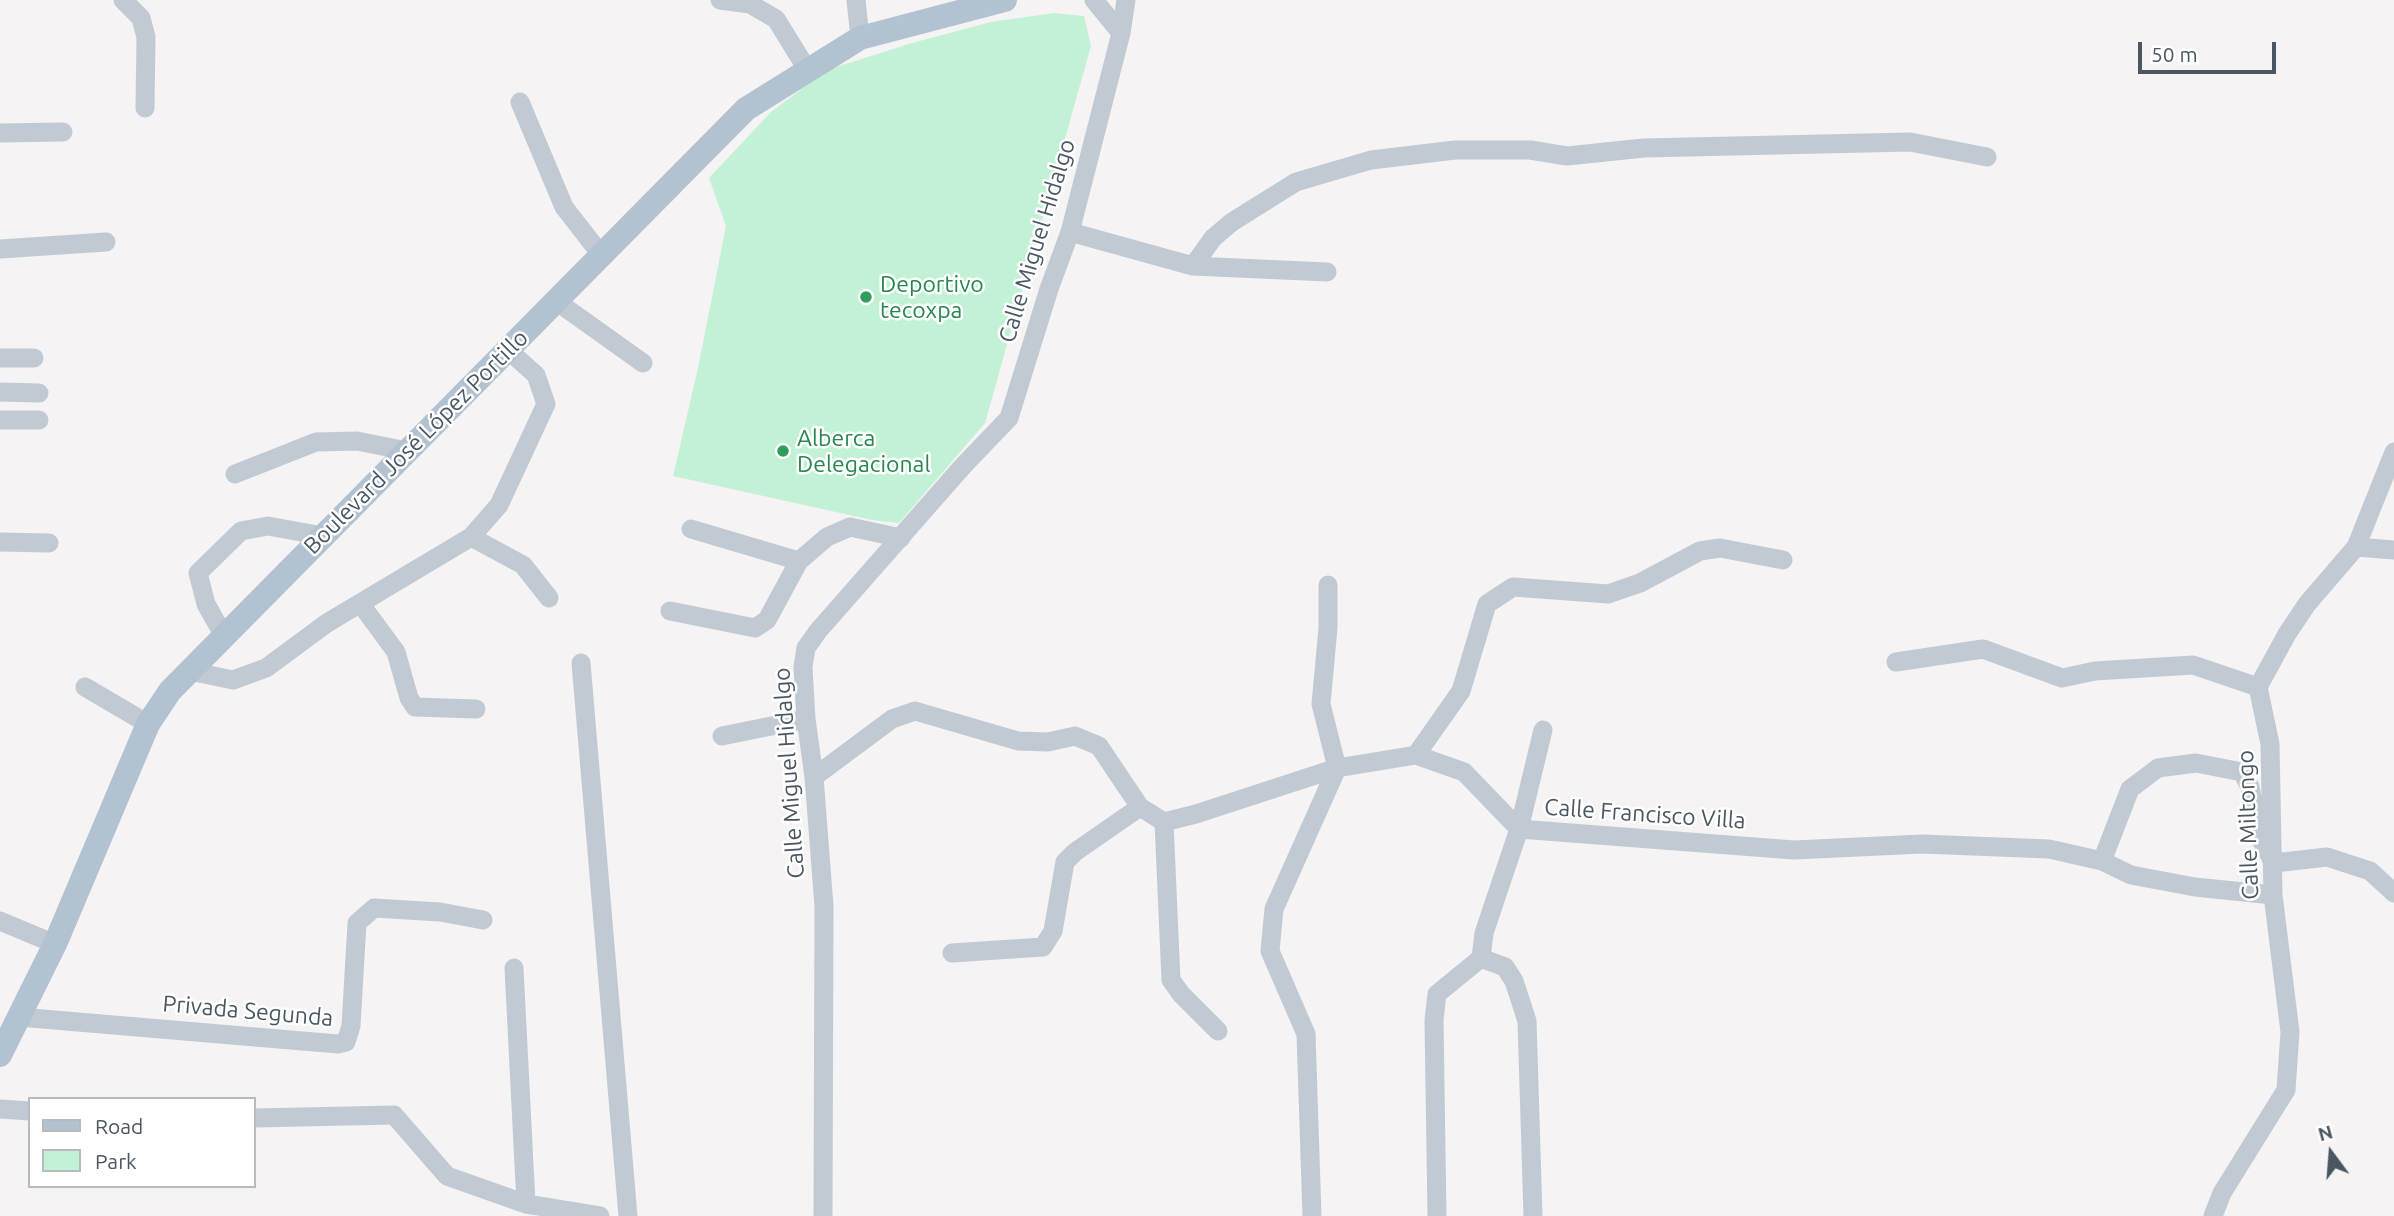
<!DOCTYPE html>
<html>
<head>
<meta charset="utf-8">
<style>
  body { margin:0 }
  #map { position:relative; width:2394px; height:1216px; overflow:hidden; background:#f5f3f3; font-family:Ubuntu,sans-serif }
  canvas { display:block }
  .legend { position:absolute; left:28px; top:1097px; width:228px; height:91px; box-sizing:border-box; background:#fff; border:2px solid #b7bbc0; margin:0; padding:9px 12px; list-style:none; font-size:21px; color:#4a5661 }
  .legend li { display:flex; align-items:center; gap:14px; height:35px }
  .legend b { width:35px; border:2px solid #b7bbc0 }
  .north { position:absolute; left:2296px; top:1118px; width:70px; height:70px; -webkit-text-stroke:5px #fff; paint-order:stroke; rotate:344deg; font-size:19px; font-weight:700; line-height:28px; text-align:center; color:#4a5661 }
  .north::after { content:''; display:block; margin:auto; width:24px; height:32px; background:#4a5661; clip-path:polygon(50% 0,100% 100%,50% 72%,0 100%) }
  .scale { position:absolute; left:2138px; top:42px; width:138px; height:32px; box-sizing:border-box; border:4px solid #4a5661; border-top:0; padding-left:9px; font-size:21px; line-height:24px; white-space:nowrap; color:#4a5661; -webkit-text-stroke:5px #fff; paint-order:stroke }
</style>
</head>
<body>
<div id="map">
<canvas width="2394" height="1216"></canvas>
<ul class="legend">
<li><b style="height:9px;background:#b3c2d1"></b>Road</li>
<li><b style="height:19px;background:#c3f1d5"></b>Park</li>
</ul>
<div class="north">N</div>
<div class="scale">50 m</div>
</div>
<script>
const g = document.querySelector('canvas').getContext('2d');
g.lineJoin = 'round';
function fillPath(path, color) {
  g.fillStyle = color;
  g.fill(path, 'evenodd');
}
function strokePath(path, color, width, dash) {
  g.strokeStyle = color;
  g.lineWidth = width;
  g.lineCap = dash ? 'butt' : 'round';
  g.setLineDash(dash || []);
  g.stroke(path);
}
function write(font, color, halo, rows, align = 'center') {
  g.font = font + ' Ubuntu,sans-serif';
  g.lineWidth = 5;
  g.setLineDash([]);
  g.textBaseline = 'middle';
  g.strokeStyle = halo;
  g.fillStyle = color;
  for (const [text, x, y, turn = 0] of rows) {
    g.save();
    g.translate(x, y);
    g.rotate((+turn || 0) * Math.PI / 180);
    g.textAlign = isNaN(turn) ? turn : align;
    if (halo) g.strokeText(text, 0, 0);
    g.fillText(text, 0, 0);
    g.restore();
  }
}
const green = new Path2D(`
  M 1054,13 L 1084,16 L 1091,46 L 985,423 L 899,523 L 872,520 L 673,476 L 698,368 L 726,226 L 709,178 L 771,112 L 827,70 L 912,43 L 991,22 Z`);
const minor = new Path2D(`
  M 123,0 L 141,18 L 146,37 L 145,108
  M 720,0 L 750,4 L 776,19 L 808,71
  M 856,0 L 860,38
  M 1094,0 L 1121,33
  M 520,102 L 564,207 L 602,256
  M 0,133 L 63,132
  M 1070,232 L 1193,266 L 1213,238 L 1232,222 L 1296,182 L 1371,160 L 1455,150 L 1530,150 L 1567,156 L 1644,148 L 1910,142 L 1987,157
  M 0,249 L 106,242
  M 1193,266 L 1327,272
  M 556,301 L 643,363
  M 0,358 L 34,358
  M 0,392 L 39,393
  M 0,420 L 39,420
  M 235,474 L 316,442 L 357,441 L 407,451
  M 471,537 L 523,565 L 549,598
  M 0,542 L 49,543
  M 2356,547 L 2394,550
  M 799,561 L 827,537 L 850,527 L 901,538
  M 360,603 L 396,652 L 409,698 L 415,707 L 476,709
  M 670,611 L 755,628 L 767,620 L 799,561 L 691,529
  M 224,636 L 206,604 L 198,573 L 241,531 L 268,526 L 323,536
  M 1896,662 L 1983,649 L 2062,678 L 2095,671 L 2193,665 L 2258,687
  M 581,663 L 628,1216
  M 190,671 L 233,680 L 266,668 L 327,623 L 471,537 L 499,505 L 546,404 L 536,375 L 508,350
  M 85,687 L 148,724
  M 722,736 L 806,719
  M 1416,755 L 1461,691 L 1487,604 L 1513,587 L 1608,594 L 1640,583 L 1700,551 L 1720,548 L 1783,560
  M 814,777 L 892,719 L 915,711 L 1018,741 L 1048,742 L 1075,736 L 1099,746 L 1140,807 L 1164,822 L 1196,814 L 1337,768 L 1416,755 L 1464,772 L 1519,829 L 1794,850 L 1922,844 L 2049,849 L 2102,861 L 2131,875 L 2195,887 L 2273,895
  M 1164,822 L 1171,980 L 1181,994 L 1218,1031
  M 2102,861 L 2130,789 L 2158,768 L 2196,763 L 2242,772 L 2250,787 L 2260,838 L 2274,863 L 2327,857 L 2370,871 L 2394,893
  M 0,921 L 55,944
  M 952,953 L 1043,947 L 1053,931 L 1065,862 L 1075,852 L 1140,807
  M 514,968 L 526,1204
  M 19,1017 L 338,1044 L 346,1042 L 351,1026 L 357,923 L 374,908 L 440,912 L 483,920
  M 0,1109 L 30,1111
  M 254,1118 L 394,1115 L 447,1176 L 526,1204 L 600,1216
  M 823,1216 L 824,906 L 814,777 L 806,719 L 803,667 L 806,648 L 818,631 L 963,466 L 1009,418 L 1049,289 L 1070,232 L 1121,33 L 1126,0
  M 1312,1216 L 1306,1034 L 1270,951 L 1274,909 L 1337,768 L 1321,704 L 1328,628 L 1328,585
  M 1437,1216 L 1434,1020 L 1437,994 L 1481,958
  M 1533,1216 L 1527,1021 L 1514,981 L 1505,967 L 1481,958 L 1484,933 L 1519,829 L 1543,730
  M 2213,1216 L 2222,1193 L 2286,1090 L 2290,1032 L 2273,895 L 2270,744 L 2258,687 L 2287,634 L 2307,604 L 2356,547 L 2394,452`);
const major = new Path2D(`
  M 0,1055 L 55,944 L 148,724 L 170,691 L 746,109 L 860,38 L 1005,0`);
const markers = [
  [866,297,7,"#2e9e5b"],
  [783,451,7,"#2e9e5b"]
];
const streetNames = [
  ["Calle Miguel Hidalgo",1037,241,-73],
  ["Boulevard José López Portillo",416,442,-45],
  ["Calle Miguel Hidalgo",789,773,-94],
  ["Calle Francisco Villa",1645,814,4],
  ["Calle Miltongo",2248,825,-92],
  ["Privada Segunda",248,1011,5]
];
const leisureNames = [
  ["Deportivo",880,284],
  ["tecoxpa",880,310],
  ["Alberca",797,438],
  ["Delegacional",797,464]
];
fillPath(green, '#c3f1d5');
strokePath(minor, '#c1cad2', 19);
strokePath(major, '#b3c2d1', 24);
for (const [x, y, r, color] of markers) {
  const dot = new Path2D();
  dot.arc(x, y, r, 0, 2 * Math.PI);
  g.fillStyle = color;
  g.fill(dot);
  strokePath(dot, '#fff', 2.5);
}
write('23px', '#4a5661', '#fff', streetNames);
write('23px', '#27864d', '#fff', leisureNames, 'left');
</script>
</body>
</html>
